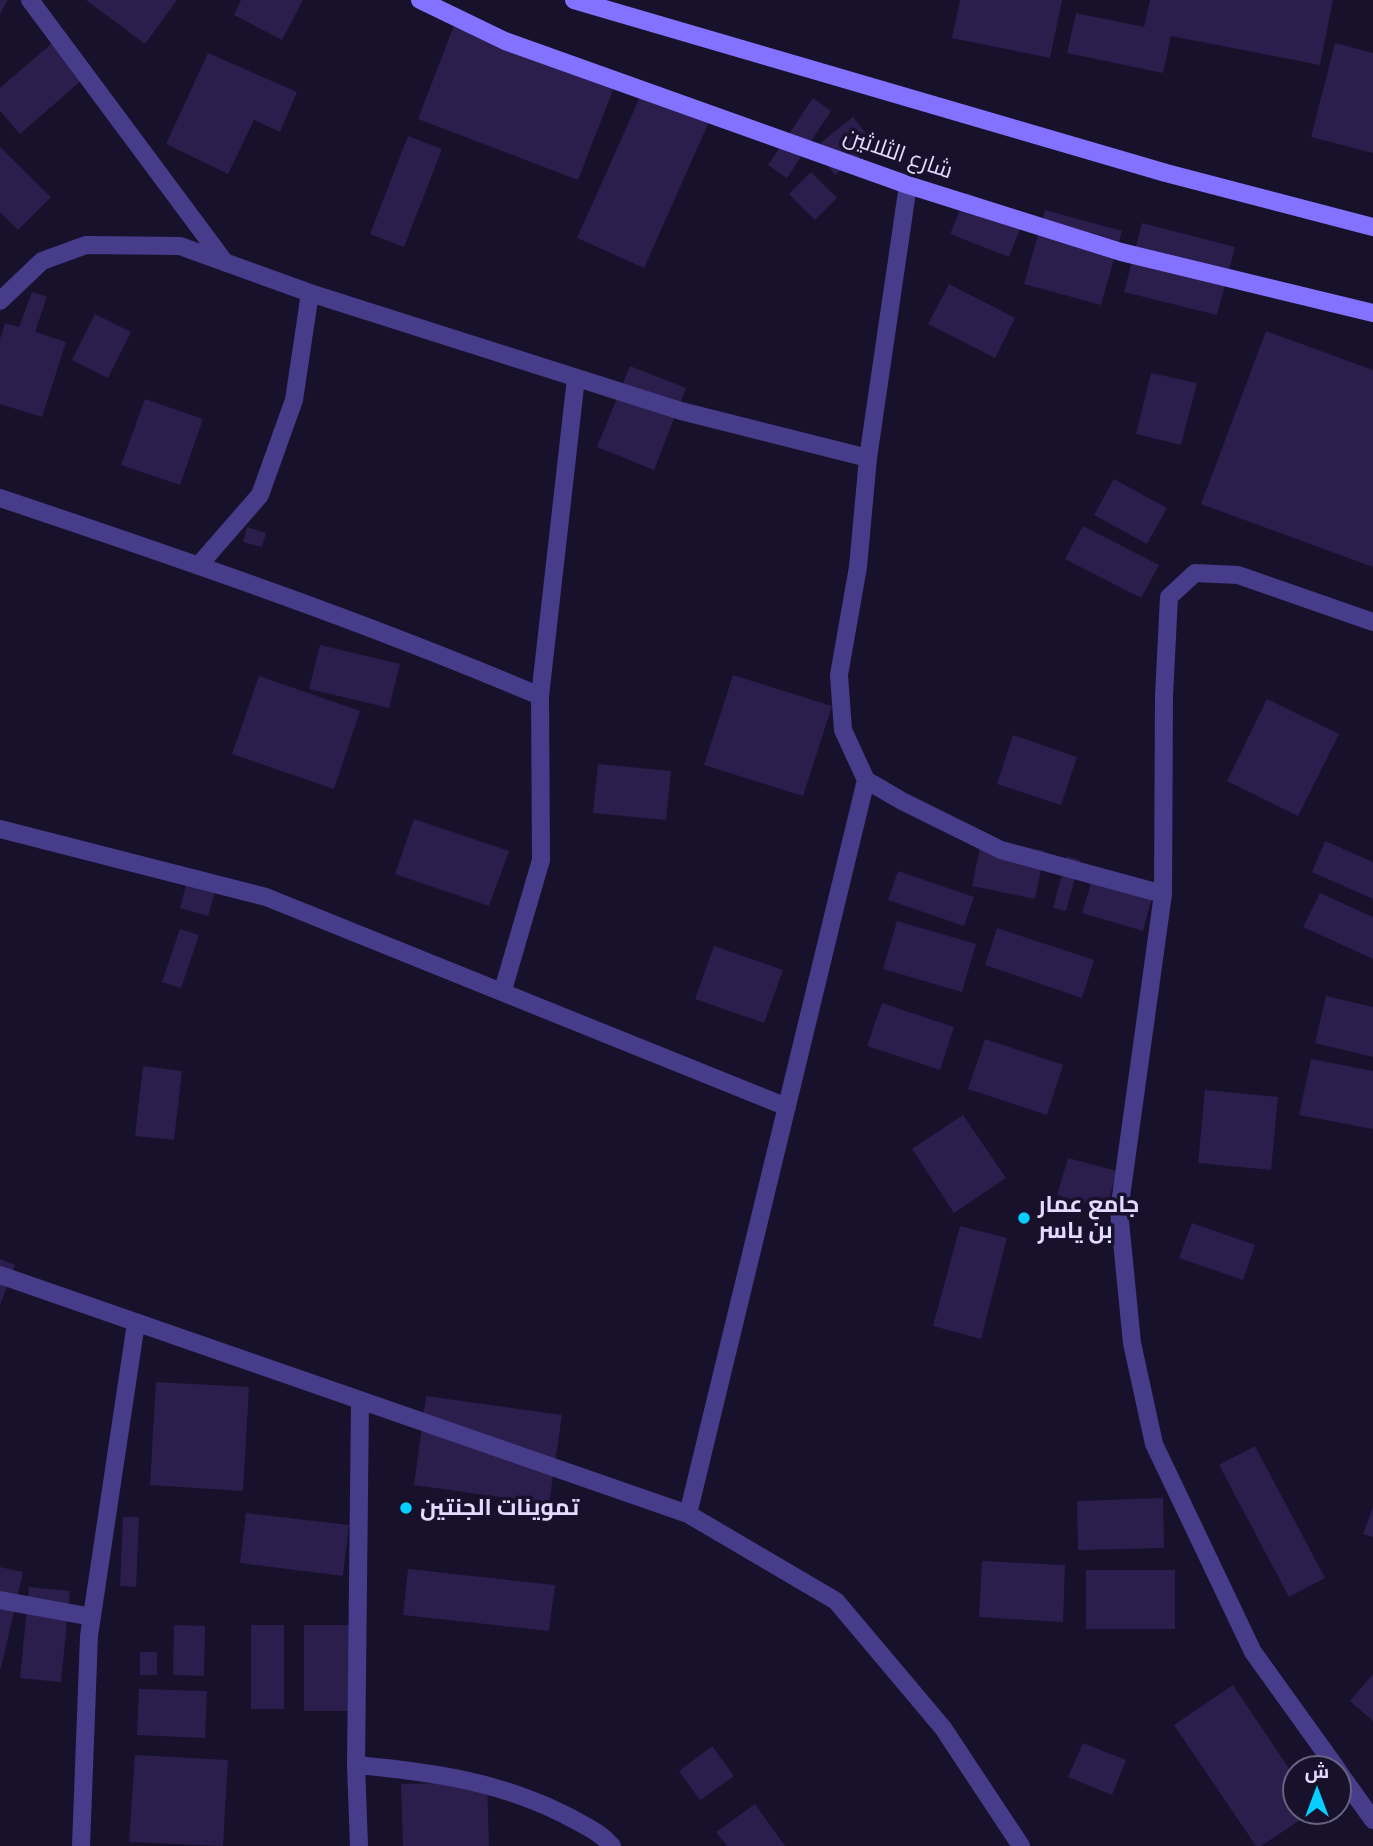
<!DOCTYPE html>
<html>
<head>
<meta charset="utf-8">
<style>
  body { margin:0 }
  #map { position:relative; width:1373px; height:1846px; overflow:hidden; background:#18112b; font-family:"IBM Plex Sans",Cairo,sans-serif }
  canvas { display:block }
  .north { position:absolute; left:1282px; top:1755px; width:70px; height:70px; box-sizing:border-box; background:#18112b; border:2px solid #696280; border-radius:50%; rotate:0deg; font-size:19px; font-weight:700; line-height:28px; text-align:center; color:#e3dbff }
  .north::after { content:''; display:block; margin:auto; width:24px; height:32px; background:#07ceff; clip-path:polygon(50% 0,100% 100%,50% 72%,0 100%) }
</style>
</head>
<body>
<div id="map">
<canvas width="1373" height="1846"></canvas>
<div class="north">ش</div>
</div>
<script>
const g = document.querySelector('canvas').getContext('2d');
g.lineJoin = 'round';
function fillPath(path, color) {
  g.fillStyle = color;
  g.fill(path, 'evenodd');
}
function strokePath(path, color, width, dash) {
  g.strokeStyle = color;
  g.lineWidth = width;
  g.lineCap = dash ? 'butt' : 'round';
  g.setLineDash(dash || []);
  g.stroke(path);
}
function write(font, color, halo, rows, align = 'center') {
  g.font = font + ' "IBM Plex Sans",Cairo,sans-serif';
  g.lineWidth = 7;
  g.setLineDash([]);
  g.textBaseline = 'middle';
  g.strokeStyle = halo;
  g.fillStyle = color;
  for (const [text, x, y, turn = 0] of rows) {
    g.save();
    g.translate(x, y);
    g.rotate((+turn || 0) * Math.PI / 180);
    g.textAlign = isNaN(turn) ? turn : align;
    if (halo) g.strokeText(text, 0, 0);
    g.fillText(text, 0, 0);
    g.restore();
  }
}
const building = new Path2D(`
  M 0,0 L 8,0 L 0,14 Z
  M 86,0 L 177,0 L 145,44 Z
  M 241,0 L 303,0 L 282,40 L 234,15 Z
  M 960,0 L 1062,0 L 1050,58 L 952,38 Z
  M 1150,0 L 1333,0 L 1320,65 L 1171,36 L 1163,73 L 1067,53 L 1076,13 L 1144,27 Z
  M 458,15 L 618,77 L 578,180 L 418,119 Z
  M 59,37 L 91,72 L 20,134 L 0,111 L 0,88 Z
  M 1335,43 L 1373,53 L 1373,153 L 1311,137 Z
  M 208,53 L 297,92 L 280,132 L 254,120 L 228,174 L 166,144 Z
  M 645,86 L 712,115 L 644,268 L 577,238 Z
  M 813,98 L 831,111 L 787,178 L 768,165 Z
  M 853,117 L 875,144 L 835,175 L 814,148 Z
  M 408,136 L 442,149 L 404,247 L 370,234 Z
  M 0,147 L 51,197 L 18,230 L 0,212 Z
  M 811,172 L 837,198 L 815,220 L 789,194 Z
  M 967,193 L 1025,216 L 1009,257 L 950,234 Z
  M 1045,210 L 1122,231 L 1101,305 L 1024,284 Z
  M 1142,223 L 1235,247 L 1217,315 L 1124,292 Z
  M 949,284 L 1015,318 L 995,358 L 928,324 Z
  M 32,292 L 47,297 L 35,332 L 66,342 L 42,417 L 0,404 L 0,339 L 5,323 L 19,327 Z
  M 95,314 L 131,332 L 108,378 L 72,360 Z
  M 1266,331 L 1373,370 L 1373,567 L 1201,504 Z
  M 630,366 L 686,388 L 654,470 L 597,447 Z
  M 1151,373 L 1197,383 L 1181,445 L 1136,434 Z
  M 145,399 L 203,419 L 180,485 L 121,465 Z
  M 1114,479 L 1167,508 L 1147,544 L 1094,515 Z
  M 1083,526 L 1159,565 L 1141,598 L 1065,559 Z
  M 247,527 L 266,533 L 262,547 L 243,542 Z
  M 320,645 L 400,664 L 389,708 L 309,689 Z
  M 733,675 L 832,706 L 803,796 L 704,765 Z
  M 259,676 L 360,711 L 334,789 L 232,754 Z
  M 1267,699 L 1339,734 L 1298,816 L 1227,781 Z
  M 1013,735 L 1077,757 L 1061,805 L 997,784 Z
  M 598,764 L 671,771 L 666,820 L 593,813 Z
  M 414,819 L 509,851 L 489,906 L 395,874 Z
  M 982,838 L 1045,851 L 1035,899 L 972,886 Z
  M 1325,841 L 1373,862 L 1373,899 L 1312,872 Z
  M 1067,856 L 1080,860 L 1066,911 L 1053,908 Z
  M 898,871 L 974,897 L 964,926 L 888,900 Z
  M 188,877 L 217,885 L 208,916 L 180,908 Z
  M 1093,877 L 1153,894 L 1143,931 L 1082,913 Z
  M 1320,893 L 1373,917 L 1373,959 L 1303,927 Z
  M 897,921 L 976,944 L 962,992 L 883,969 Z
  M 997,928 L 1094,960 L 1082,998 L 985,965 Z
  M 180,929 L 199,935 L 181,988 L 162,982 Z
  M 714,946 L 783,970 L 764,1023 L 695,999 Z
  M 1326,996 L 1373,1007 L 1373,1057 L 1315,1043 Z
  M 882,1003 L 954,1027 L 940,1070 L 867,1046 Z
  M 985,1039 L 1063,1065 L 1047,1115 L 968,1089 Z
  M 1311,1059 L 1373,1071 L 1373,1129 L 1299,1115 Z
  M 143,1066 L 182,1071 L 174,1140 L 135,1136 Z
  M 1205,1090 L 1278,1097 L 1271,1170 L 1198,1163 Z
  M 963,1115 L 1006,1178 L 954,1213 L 912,1149 Z
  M 1068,1158 L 1117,1171 L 1106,1209 L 1057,1195 Z
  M 1192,1223 L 1255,1245 L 1243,1280 L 1179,1258 Z
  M 960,1226 L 1007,1238 L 981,1339 L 933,1326 Z
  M 0,1259 L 15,1265 L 0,1305 Z
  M 156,1382 L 249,1387 L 243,1491 L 150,1485 Z
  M 426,1396 L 562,1415 L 549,1504 L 414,1485 Z
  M 1255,1446 L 1325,1578 L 1289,1597 L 1219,1465 Z
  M 1163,1498 L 1164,1548 L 1078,1550 L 1077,1501 Z
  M 1373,1507 L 1373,1537 L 1363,1534 Z
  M 246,1513 L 349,1525 L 343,1576 L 240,1563 Z
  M 123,1517 L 139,1517 L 136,1587 L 120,1586 Z
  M 982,1561 L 1065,1565 L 1063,1622 L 979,1617 Z
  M 0,1567 L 23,1572 L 1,1668 L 0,1668 Z
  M 408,1569 L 555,1585 L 549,1631 L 403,1615 Z
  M 1086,1570 L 1175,1570 L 1175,1629 L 1086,1629 Z
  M 29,1587 L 70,1591 L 61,1682 L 20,1678 Z
  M 174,1625 L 205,1626 L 204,1676 L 173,1675 Z
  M 251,1625 L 284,1625 L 284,1709 L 251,1709 Z
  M 304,1625 L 351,1625 L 351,1711 L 304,1711 Z
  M 140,1652 L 157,1652 L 157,1675 L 140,1675 Z
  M 1373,1674 L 1373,1721 L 1350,1701 Z
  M 1233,1685 L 1296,1779 L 1296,1811 L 1314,1811 L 1261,1846 L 1256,1846 L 1174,1725 Z
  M 139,1689 L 207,1691 L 205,1738 L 137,1735 Z
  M 1083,1743 L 1126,1760 L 1112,1795 L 1068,1777 Z
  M 712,1746 L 734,1776 L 700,1800 L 679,1771 Z
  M 135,1755 L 228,1760 L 223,1846 L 129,1842 Z
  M 487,1782 L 489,1846 L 403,1846 L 401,1784 Z
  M 755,1804 L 785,1846 L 727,1846 L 716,1832 Z`);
const street = new Path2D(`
  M 30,0 L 224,261
  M 908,185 L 868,458 L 858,567 L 839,675 L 843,730 L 866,780 L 902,801 L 1001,850 L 1163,894
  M 0,301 L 42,261 L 86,245 L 180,246 L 310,293 L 681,411 L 868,458
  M 0,498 C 182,559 363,621 540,696
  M 199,565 L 260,495 L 294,400 L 310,293
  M 0,829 L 266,897 L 787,1107
  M 503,990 L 541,860 L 540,696 L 576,378
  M 0,1275 L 688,1514 L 836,1601 L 943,1728 L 1021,1846
  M 688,1514 L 866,780
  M 0,1600 L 92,1617
  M 356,1765 C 433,1772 504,1782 573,1819 C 587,1827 601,1833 612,1846
  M 1337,1769 L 1253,1652 L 1154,1444 L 1132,1343 L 1119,1211 L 1163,894 L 1164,696 L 1169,597 L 1195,573 L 1238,575 L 1373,622
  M 1338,1771 L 1373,1820
  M 81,1846 L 89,1636 L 136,1323
  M 359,1846 L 356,1765 L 360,1402`);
const secondary = new Path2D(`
  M 420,0 L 505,41 L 908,185 L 1121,252 L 1373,313
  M 574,0 L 1166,173 L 1373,227`);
const markers = [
  [1024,1218,7,"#07ceff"],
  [406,1508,7,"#07ceff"]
];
const streetNames = [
  ["شارع الثلاثين",898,154,19]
];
const poiNames = [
  ["جامع عمار",1038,1205],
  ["بن ياسر",1038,1231],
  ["تموينات الجنتين",420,1508]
];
fillPath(building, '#2b1d4c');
strokePath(street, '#473c8a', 18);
strokePath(secondary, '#8372ff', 18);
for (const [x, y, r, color] of markers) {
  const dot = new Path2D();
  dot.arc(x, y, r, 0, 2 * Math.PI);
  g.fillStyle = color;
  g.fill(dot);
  strokePath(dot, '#18112b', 2.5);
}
write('23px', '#e3dbff', '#18112b', streetNames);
write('bold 23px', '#e3dbff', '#18112b', poiNames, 'left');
</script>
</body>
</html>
